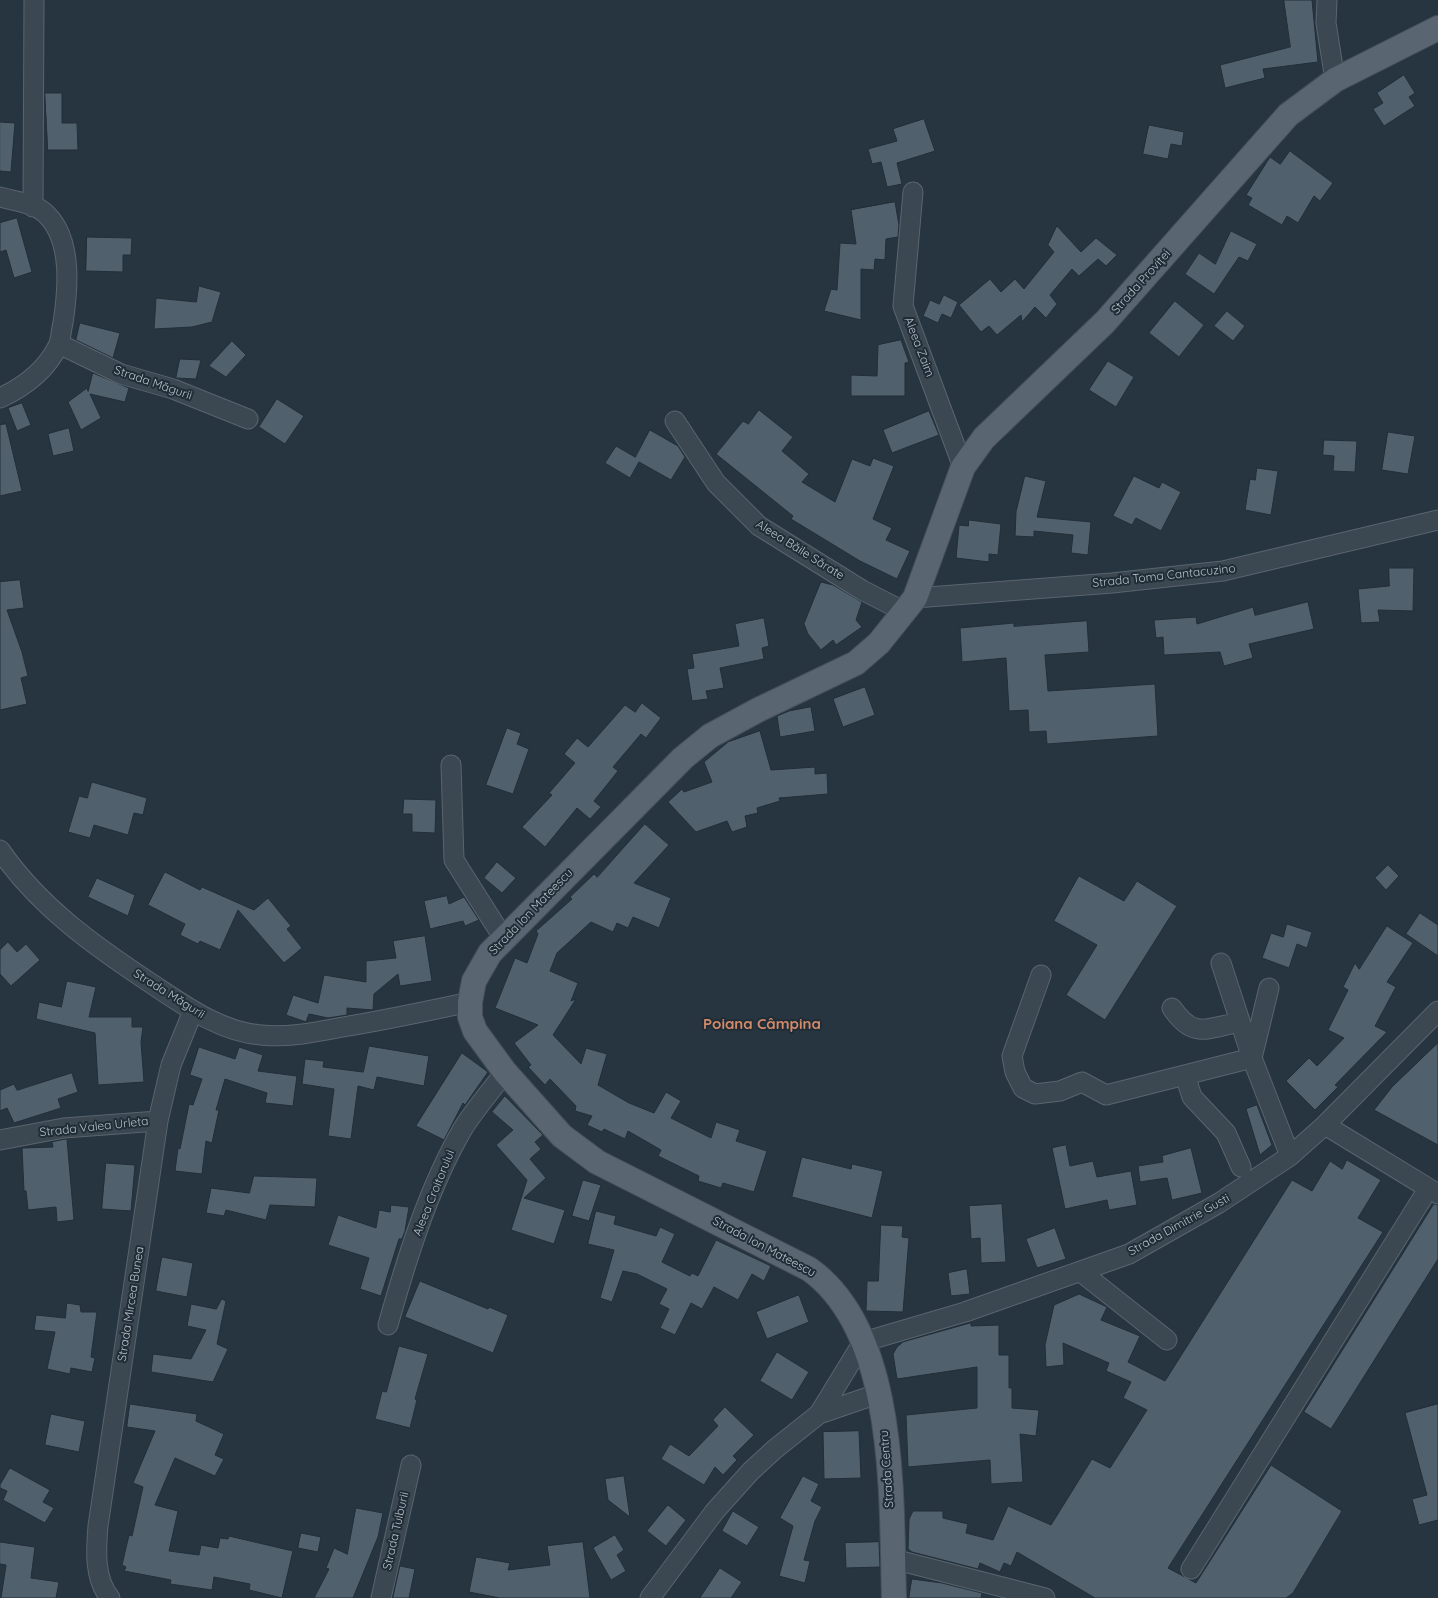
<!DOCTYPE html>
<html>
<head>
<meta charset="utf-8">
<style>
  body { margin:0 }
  canvas { display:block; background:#273541 }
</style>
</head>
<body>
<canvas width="1438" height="1598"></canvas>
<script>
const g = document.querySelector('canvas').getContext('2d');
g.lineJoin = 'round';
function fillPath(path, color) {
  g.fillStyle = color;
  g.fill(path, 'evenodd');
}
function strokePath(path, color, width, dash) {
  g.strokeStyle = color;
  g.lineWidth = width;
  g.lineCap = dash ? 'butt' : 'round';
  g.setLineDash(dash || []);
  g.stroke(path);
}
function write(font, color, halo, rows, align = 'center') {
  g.font = font + ' Quicksand,sans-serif';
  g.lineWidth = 4;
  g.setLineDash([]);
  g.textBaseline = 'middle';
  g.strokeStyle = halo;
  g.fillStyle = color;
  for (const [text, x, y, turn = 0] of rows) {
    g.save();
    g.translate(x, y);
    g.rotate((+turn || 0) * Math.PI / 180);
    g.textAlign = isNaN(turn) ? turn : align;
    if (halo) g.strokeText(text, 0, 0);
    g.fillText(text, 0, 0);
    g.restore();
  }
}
const building = new Path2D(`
  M 1284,0 L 1312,0 L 1318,62 L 1263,69 L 1265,78 L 1225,88 L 1220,65 L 1290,47 Z
  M 1404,75 L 1415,93 L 1409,97 L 1415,106 L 1384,126 L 1373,109 L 1383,103 L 1377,93 Z
  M 45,93 L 62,93 L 62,123 L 77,123 L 78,150 L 48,150 Z
  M 924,119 L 935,151 L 897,163 L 902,184 L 887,187 L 881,162 L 872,164 L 868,149 L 897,141 L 893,129 Z
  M 0,122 L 15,123 L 11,172 L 0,171 Z
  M 1149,125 L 1184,132 L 1182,146 L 1171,144 L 1168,159 L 1143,154 Z
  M 1290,151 L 1333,183 L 1320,201 L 1314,196 L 1298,223 L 1287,216 L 1282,225 L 1248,205 L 1252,198 L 1246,195 L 1270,157 L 1280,164 Z
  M 895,202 L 899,225 L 898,237 L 886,239 L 885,260 L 875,259 L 874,270 L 861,269 L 861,320 L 824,311 L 831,289 L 837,290 L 840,243 L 856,244 L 851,210 Z
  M 17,218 L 32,272 L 14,278 L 6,250 L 0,252 L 0,223 Z
  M 1057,226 L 1081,252 L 1096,238 L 1117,255 L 1106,266 L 1098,259 L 1079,276 L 1072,269 L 1050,295 L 1057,304 L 1046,318 L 1035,307 L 1022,322 L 1021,315 L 997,335 L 989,326 L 981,332 L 959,305 L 990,279 L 1001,292 L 1015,279 L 1024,289 L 1054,252 L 1048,245 Z
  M 1231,231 L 1257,244 L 1248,261 L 1239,257 L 1214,294 L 1185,274 L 1199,253 L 1215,264 Z
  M 87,237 L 132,238 L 131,255 L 123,255 L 123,272 L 86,271 Z
  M 199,286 L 221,292 L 212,322 L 192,327 L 154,329 L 156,298 L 196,302 Z
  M 944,295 L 958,302 L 951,318 L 942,314 L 938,323 L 923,316 L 930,300 L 939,304 Z
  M 1175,301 L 1204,325 L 1179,357 L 1149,333 Z
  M 1227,311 L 1245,326 L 1233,341 L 1214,326 Z
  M 80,323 L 120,333 L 113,358 L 76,340 Z
  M 901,340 L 909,362 L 905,363 L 905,396 L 851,396 L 851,375 L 877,376 L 878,345 Z
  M 232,341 L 246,355 L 226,377 L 209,366 Z
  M 180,359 L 201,360 L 196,379 L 176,378 Z
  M 1108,361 L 1134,377 L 1116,407 L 1089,390 Z
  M 93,373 L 129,388 L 125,402 L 90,394 L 101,418 L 81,430 L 68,402 L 87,388 L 88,391 Z
  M 277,399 L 304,416 L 285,444 L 259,427 Z
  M 22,403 L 31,425 L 17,431 L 8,408 Z
  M 759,410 L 793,437 L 782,451 L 809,474 L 802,482 L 835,502 L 852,459 L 870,466 L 873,458 L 894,466 L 873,519 L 892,528 L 886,540 L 910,551 L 897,579 L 860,561 L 791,519 L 793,516 L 716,454 L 743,421 L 748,424 Z
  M 929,411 L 939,435 L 892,453 L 883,430 Z
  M 6,424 L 22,491 L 0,496 L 0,425 Z
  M 69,428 L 74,451 L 53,456 L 48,434 Z
  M 650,430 L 678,446 L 685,457 L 671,480 L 639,462 L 630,478 L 605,463 L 616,446 L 635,457 Z
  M 1388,432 L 1415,436 L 1408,474 L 1382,470 Z
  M 1324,440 L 1357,441 L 1355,472 L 1333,471 L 1334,456 L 1323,455 Z
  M 1257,468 L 1278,471 L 1271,515 L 1245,510 L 1250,479 L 1255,480 Z
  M 1025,476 L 1046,481 L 1037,517 L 1091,522 L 1088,555 L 1071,553 L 1073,535 L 1034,531 L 1034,537 L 1015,536 L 1016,512 Z
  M 1134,476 L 1159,488 L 1162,482 L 1181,492 L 1161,531 L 1136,518 L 1132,525 L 1113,516 Z
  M 969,520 L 1001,524 L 998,555 L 989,554 L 989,562 L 956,558 L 959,525 L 968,526 Z
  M 1389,568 L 1414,568 L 1413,611 L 1378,610 L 1380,622 L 1361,623 L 1358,589 L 1389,586 Z
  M 20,580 L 24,608 L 7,610 L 22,652 L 28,676 L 21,678 L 27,704 L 0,710 L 0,582 Z
  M 821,582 L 833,585 L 862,602 L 856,620 L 862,627 L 836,645 L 833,640 L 821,650 L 808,634 L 804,624 Z
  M 1308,602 L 1314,629 L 1249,644 L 1253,658 L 1224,666 L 1220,652 L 1164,655 L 1163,637 L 1156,638 L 1154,620 L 1196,617 L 1197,624 L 1253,607 L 1255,615 Z
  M 764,618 L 769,646 L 762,648 L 764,659 L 720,668 L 724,688 L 706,691 L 708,699 L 692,701 L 687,669 L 694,668 L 692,654 L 739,646 L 735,624 Z
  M 1087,621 L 1089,652 L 1045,655 L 1048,691 L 1155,684 L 1158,736 L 1047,744 L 1046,731 L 1029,732 L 1028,710 L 1009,711 L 1006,658 L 962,662 L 960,628 L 1014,623 L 1014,626 Z
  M 865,687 L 875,715 L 843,727 L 833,699 Z
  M 642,703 L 661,718 L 646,738 L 641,734 L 613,767 L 618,771 L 594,801 L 601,807 L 590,819 L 577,808 L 545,847 L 522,827 L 552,795 L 549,793 L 575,763 L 564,754 L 577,738 L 588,747 L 625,705 L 635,712 Z
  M 811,707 L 815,731 L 780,737 L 777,716 L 789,711 Z
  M 507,728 L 521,733 L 517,744 L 529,749 L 513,794 L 486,785 Z
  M 760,731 L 771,770 L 815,767 L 815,774 L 827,773 L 828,794 L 779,798 L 780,801 L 757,808 L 758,813 L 745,816 L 747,827 L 732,832 L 727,821 L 696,832 L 668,802 L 682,789 L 684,792 L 712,782 L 704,762 L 728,742 Z
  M 92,782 L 147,798 L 143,815 L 134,813 L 128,835 L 94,825 L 90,838 L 68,832 L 79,796 L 87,798 Z
  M 404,799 L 436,800 L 435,833 L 412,832 L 412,814 L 403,814 Z
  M 645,824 L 669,845 L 634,883 L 671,898 L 659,928 L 633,917 L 628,928 L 617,923 L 613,932 L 591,922 L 557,953 L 550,971 L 578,983 L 571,1001 L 576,999 L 553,1035 L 581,1064 L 586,1048 L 607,1054 L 598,1085 L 629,1103 L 654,1113 L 666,1092 L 681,1101 L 671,1118 L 711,1138 L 716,1122 L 740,1130 L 736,1141 L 767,1151 L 754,1192 L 723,1183 L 721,1188 L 698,1181 L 699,1176 L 658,1156 L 661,1150 L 628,1131 L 625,1139 L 604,1129 L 602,1132 L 587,1125 L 592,1116 L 575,1111 L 576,1106 L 550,1079 L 545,1085 L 528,1067 L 531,1065 L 514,1043 L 538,1025 L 495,1008 L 515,958 L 527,963 L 538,934 L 536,931 L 572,899 L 570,897 L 594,874 L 597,877 Z
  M 497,862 L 516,878 L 502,893 L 484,878 Z
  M 1388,865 L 1399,876 L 1386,890 L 1375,878 Z
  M 165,872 L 200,890 L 202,887 L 254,910 L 268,898 L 291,926 L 287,929 L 302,948 L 284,963 L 238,910 L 220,950 L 200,941 L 198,944 L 180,935 L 185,924 L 148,905 Z
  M 1079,876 L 1124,901 L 1137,881 L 1177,906 L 1105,1020 L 1066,995 L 1097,945 L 1054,921 Z
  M 97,878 L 135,895 L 128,916 L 88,897 Z
  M 447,896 L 449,904 L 464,897 L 479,920 L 465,926 L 463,921 L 430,929 L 424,901 Z
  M 1420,913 L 1438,925 L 1438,956 L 1406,934 Z
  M 1287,924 L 1312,932 L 1307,948 L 1297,944 L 1289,968 L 1262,958 L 1271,933 L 1283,937 Z
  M 1387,926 L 1413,943 L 1387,982 L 1396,987 L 1375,1026 L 1387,1032 L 1335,1085 L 1338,1087 L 1315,1110 L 1286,1081 L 1309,1058 L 1317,1066 L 1344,1038 L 1328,1030 L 1348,990 L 1343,987 L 1355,963 L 1359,969 Z
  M 425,936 L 432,981 L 400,986 L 398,974 L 374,994 L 373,1010 L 347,1008 L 347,1015 L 328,1018 L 309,1014 L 306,1022 L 286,1015 L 293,995 L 318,1003 L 324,975 L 366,982 L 366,961 L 396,958 L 393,941 Z
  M 8,942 L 17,952 L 26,944 L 40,960 L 11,986 L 0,974 L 0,950 Z
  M 67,981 L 96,987 L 89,1017 L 132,1017 L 132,1027 L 143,1027 L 141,1042 L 144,1082 L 98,1085 L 95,1033 L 36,1019 L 39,1002 L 61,1007 Z
  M 1438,1043 L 1438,1145 L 1374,1110 L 1392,1087 Z
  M 369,1046 L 429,1056 L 424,1086 L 377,1077 L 374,1090 L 358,1086 L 351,1139 L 328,1136 L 334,1089 L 302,1084 L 305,1059 L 324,1061 L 323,1067 L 363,1072 Z
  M 199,1047 L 235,1059 L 239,1047 L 263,1055 L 258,1071 L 297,1076 L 293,1106 L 265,1103 L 267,1093 L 225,1079 L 216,1110 L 219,1110 L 212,1143 L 206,1141 L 202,1174 L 175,1171 L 178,1148 L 180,1149 L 189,1104 L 193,1105 L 202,1079 L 190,1075 Z
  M 462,1053 L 488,1072 L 465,1105 L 463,1103 L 444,1140 L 416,1126 Z
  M 72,1073 L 78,1092 L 58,1099 L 61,1108 L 14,1123 L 7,1108 L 0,1111 L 0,1090 L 14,1084 L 17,1090 Z
  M 505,1096 L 543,1135 L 535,1142 L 541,1149 L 530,1159 L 546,1178 L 524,1198 L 565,1210 L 554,1244 L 511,1230 L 527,1180 L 496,1145 L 513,1130 L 492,1112 Z
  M 1257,1105 L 1272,1145 L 1260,1155 L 1246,1109 Z
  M 67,1139 L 74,1220 L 57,1222 L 56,1207 L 28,1210 L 26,1191 L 24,1191 L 22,1148 L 53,1147 L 52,1142 Z
  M 1066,1145 L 1070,1166 L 1093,1161 L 1097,1177 L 1131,1171 L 1137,1205 L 1109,1210 L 1107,1200 L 1065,1209 L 1052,1148 Z
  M 1191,1148 L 1202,1193 L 1172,1200 L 1167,1178 L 1140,1182 L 1138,1166 L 1163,1162 L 1162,1156 Z
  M 802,1157 L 851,1169 L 852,1164 L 883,1171 L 872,1218 L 792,1197 Z
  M 1347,1160 L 1381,1180 L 1358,1218 L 1383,1232 L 1168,1568 L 1196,1583 L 1271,1465 L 1342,1511 L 1293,1593 L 1286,1598 L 1095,1598 L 1017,1552 L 1011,1566 L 1004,1563 L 1000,1572 L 980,1563 L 978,1569 L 912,1552 L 908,1549 L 909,1519 L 913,1511 L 943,1511 L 943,1518 L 968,1524 L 966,1533 L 993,1540 L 1008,1506 L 1051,1525 L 1092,1459 L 1110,1468 L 1147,1410 L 1123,1398 L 1131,1382 L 1106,1371 L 1109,1363 L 1063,1343 L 1064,1365 L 1046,1367 L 1045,1345 L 1054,1305 L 1079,1294 L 1107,1307 L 1101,1320 L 1140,1336 L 1128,1362 L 1165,1381 L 1292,1180 L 1312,1191 L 1330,1161 L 1342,1169 Z
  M 106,1163 L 135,1165 L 131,1211 L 102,1209 Z
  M 254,1176 L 317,1178 L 315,1207 L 270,1205 L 266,1220 L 226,1210 L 224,1216 L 206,1213 L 211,1188 L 249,1193 Z
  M 583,1180 L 601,1185 L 589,1221 L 572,1216 Z
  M 1002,1204 L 1006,1262 L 981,1263 L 980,1238 L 971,1239 L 969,1206 Z
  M 1434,1204 L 1438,1205 L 1438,1259 L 1331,1429 L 1304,1412 Z
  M 391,1205 L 409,1207 L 405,1231 L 402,1239 L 399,1239 L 381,1296 L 360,1289 L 369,1258 L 328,1245 L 338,1215 L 376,1228 L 379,1210 L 390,1212 Z
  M 596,1211 L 616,1216 L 614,1224 L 656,1236 L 660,1227 L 675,1234 L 662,1262 L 690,1276 L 692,1273 L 698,1276 L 716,1240 L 771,1266 L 764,1281 L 752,1274 L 738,1300 L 714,1287 L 702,1309 L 691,1303 L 675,1335 L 660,1328 L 669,1309 L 659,1304 L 667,1289 L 637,1274 L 623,1271 L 612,1302 L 600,1298 L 614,1250 L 588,1244 Z
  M 881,1225 L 903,1226 L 902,1237 L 909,1238 L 903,1312 L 866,1311 L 867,1281 L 878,1281 Z
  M 1055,1228 L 1066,1259 L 1037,1268 L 1026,1239 Z
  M 162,1257 L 193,1263 L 187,1297 L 156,1291 Z
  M 967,1269 L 970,1294 L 951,1296 L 948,1273 Z
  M 420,1281 L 488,1309 L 489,1307 L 508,1315 L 493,1353 L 405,1317 Z
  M 799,1295 L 809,1322 L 767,1339 L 756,1312 Z
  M 222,1299 L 226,1301 L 217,1344 L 228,1349 L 213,1382 L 151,1372 L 153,1354 L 191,1359 L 206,1330 L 187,1326 L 191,1304 L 216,1309 Z
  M 67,1303 L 80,1305 L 81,1312 L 97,1312 L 91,1357 L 95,1358 L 92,1372 L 71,1368 L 70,1374 L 47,1369 L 55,1332 L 34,1330 L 36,1315 L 65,1318 Z
  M 971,1323 L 971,1326 L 999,1325 L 999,1355 L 1009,1355 L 1009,1388 L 1012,1388 L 1012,1408 L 1039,1410 L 1036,1436 L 1020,1434 L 1023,1482 L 991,1484 L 990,1460 L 908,1467 L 906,1415 L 977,1408 L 977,1367 L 897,1379 L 893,1354 L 897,1347 L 903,1342 Z
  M 399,1346 L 428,1354 L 415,1399 L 417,1400 L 410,1428 L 375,1419 L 382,1391 L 386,1392 Z
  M 777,1352 L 809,1372 L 792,1400 L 760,1381 Z
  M 130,1404 L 197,1414 L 196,1421 L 224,1434 L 215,1455 L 224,1459 L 215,1476 L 175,1458 L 155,1505 L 178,1511 L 169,1551 L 199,1555 L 201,1545 L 218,1548 L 220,1538 L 228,1539 L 229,1536 L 293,1551 L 282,1598 L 249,1590 L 250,1584 L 214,1577 L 212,1590 L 170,1584 L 171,1580 L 124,1571 L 126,1567 L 122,1565 L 129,1535 L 132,1536 L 143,1487 L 133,1483 L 155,1431 L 127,1427 Z
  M 1438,1404 L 1438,1520 L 1419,1525 L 1412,1499 L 1427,1495 L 1405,1413 Z
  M 725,1407 L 754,1435 L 733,1456 L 737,1460 L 723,1475 L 715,1467 L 704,1485 L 661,1459 L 670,1444 L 689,1456 L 718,1426 L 713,1420 Z
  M 51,1414 L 85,1421 L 79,1452 L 45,1445 Z
  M 859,1431 L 861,1478 L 824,1479 L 823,1432 Z
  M 10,1468 L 50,1490 L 43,1502 L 54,1508 L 45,1523 L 3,1500 L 7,1491 L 0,1488 L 0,1485 Z
  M 624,1476 L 630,1517 L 608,1500 L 605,1479 Z
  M 803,1476 L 819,1484 L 811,1501 L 822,1507 L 815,1521 L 804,1560 L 810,1561 L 805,1583 L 779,1576 L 793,1526 L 780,1518 Z
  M 668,1505 L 686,1520 L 666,1546 L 647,1531 Z
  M 356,1508 L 383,1513 L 378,1537 L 353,1598 L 314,1598 L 329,1569 L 326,1568 L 334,1548 L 347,1554 Z
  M 733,1511 L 759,1527 L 747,1546 L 722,1531 Z
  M 301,1533 L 321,1537 L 318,1552 L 298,1548 Z
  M 615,1535 L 624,1550 L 617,1555 L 626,1571 L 611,1580 L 593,1548 Z
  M 0,1542 L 35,1547 L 31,1578 L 59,1582 L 56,1598 L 1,1598 L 6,1565 L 0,1564 Z
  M 583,1542 L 590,1598 L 500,1598 L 469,1592 L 476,1557 L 510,1563 L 508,1570 L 550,1565 L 547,1546 Z
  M 879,1542 L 880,1567 L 846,1568 L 845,1543 Z
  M 400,1566 L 415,1569 L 409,1598 L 393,1598 Z
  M 720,1568 L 742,1582 L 731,1598 L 700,1598 Z
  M 912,1579 L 942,1583 L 982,1593 L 981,1598 L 909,1598 Z`);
const minor = new Path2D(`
  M 1327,0 L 1326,23 L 1335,80
  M 913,192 L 903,306 L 963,467
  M 0,197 C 14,201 35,203 46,214 C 73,240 68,290 63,323 C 61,330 61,340 58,346 C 46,370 24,387 0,398
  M 33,207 L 34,0
  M 59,344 L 121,374 L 173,389 L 248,419
  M 675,421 L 716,483 L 759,526 L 862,590 L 905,612
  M 915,598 L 1112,583 L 1223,571 L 1438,520
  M 451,765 L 454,860 L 504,939
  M 0,850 C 39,907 96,947 152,984 C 185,1006 221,1032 261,1035 C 289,1038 316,1032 343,1027 C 386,1020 428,1011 470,1002
  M 1221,963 L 1252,1058
  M 1041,975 L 1012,1056 L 1015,1072 L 1023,1088 L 1035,1094 L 1060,1091 L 1082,1082 L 1106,1095 L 1252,1058 L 1290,1156
  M 1172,1008 C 1194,1040 1207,1028 1240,1022
  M 1252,1058 L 1269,988
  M 1185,1075 L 1192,1097 L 1226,1133 L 1241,1167
  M 1325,1125 L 1438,1194
  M 0,1140 L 64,1128 L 158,1121
  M 1081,1272 L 1167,1340
  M 388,1325 C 406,1261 428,1189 462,1130 C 474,1110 491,1091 505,1072
  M 819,1414 L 863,1342 L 965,1312 L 1129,1254 L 1219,1203 L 1290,1156 L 1325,1125 L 1438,1011
  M 893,1559 L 1045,1598
  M 1191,1569 L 1428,1189
  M 110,1598 C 94,1579 96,1550 98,1526 L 158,1121 L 171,1065 L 193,1011
  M 381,1598 L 411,1465
  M 650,1598 L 715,1511 L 751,1471 L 775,1449 L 819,1414 L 880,1393`);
const major = new Path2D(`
  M 894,1598 C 891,1499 898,1332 809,1269 L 597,1162 L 562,1136 L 505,1072 L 475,1031 L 470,1017 L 470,1002 L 474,981 L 490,953 L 683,758 L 710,736 L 758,710 L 856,663 L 879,643 L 915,598 L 963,467 L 984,438 L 1105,322 L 1288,115 L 1335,80 L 1438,28`);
const streetNames = [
  ["Strada Proviței",1141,282,-48],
  ["Aleea Zaim",919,347,69],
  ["Strada Măgurii",153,383,19],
  ["Aleea Băile Sărate",800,550,32],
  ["Strada Toma Cantacuzino",1164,576,-6],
  ["Strada Ion Mateescu",531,912,-46],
  ["Strada Măgurii",169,994,32],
  ["Strada Valea Urleta",94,1127,-6],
  ["Aleea Croitorului",434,1193,-68],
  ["Strada Dimitrie Gusti",1179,1225,-29],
  ["Strada Ion Mateescu",764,1247,28],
  ["Strada Mircea Bunea",131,1304,-81],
  ["Strada Centru",887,1469,-94],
  ["Strada Tulburii",396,1531,-77]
];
const quarterNames = [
  ["Poiana Câmpina",762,1024]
];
fillPath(building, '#50606c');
strokePath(building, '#222e38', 1);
strokePath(minor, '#59656e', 21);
strokePath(major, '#45505a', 26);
strokePath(minor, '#3b4751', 19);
strokePath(major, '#596671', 24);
write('12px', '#b8c2cb', '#202c36', streetNames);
write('bold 15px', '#d48b6a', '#202c36', quarterNames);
</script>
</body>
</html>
